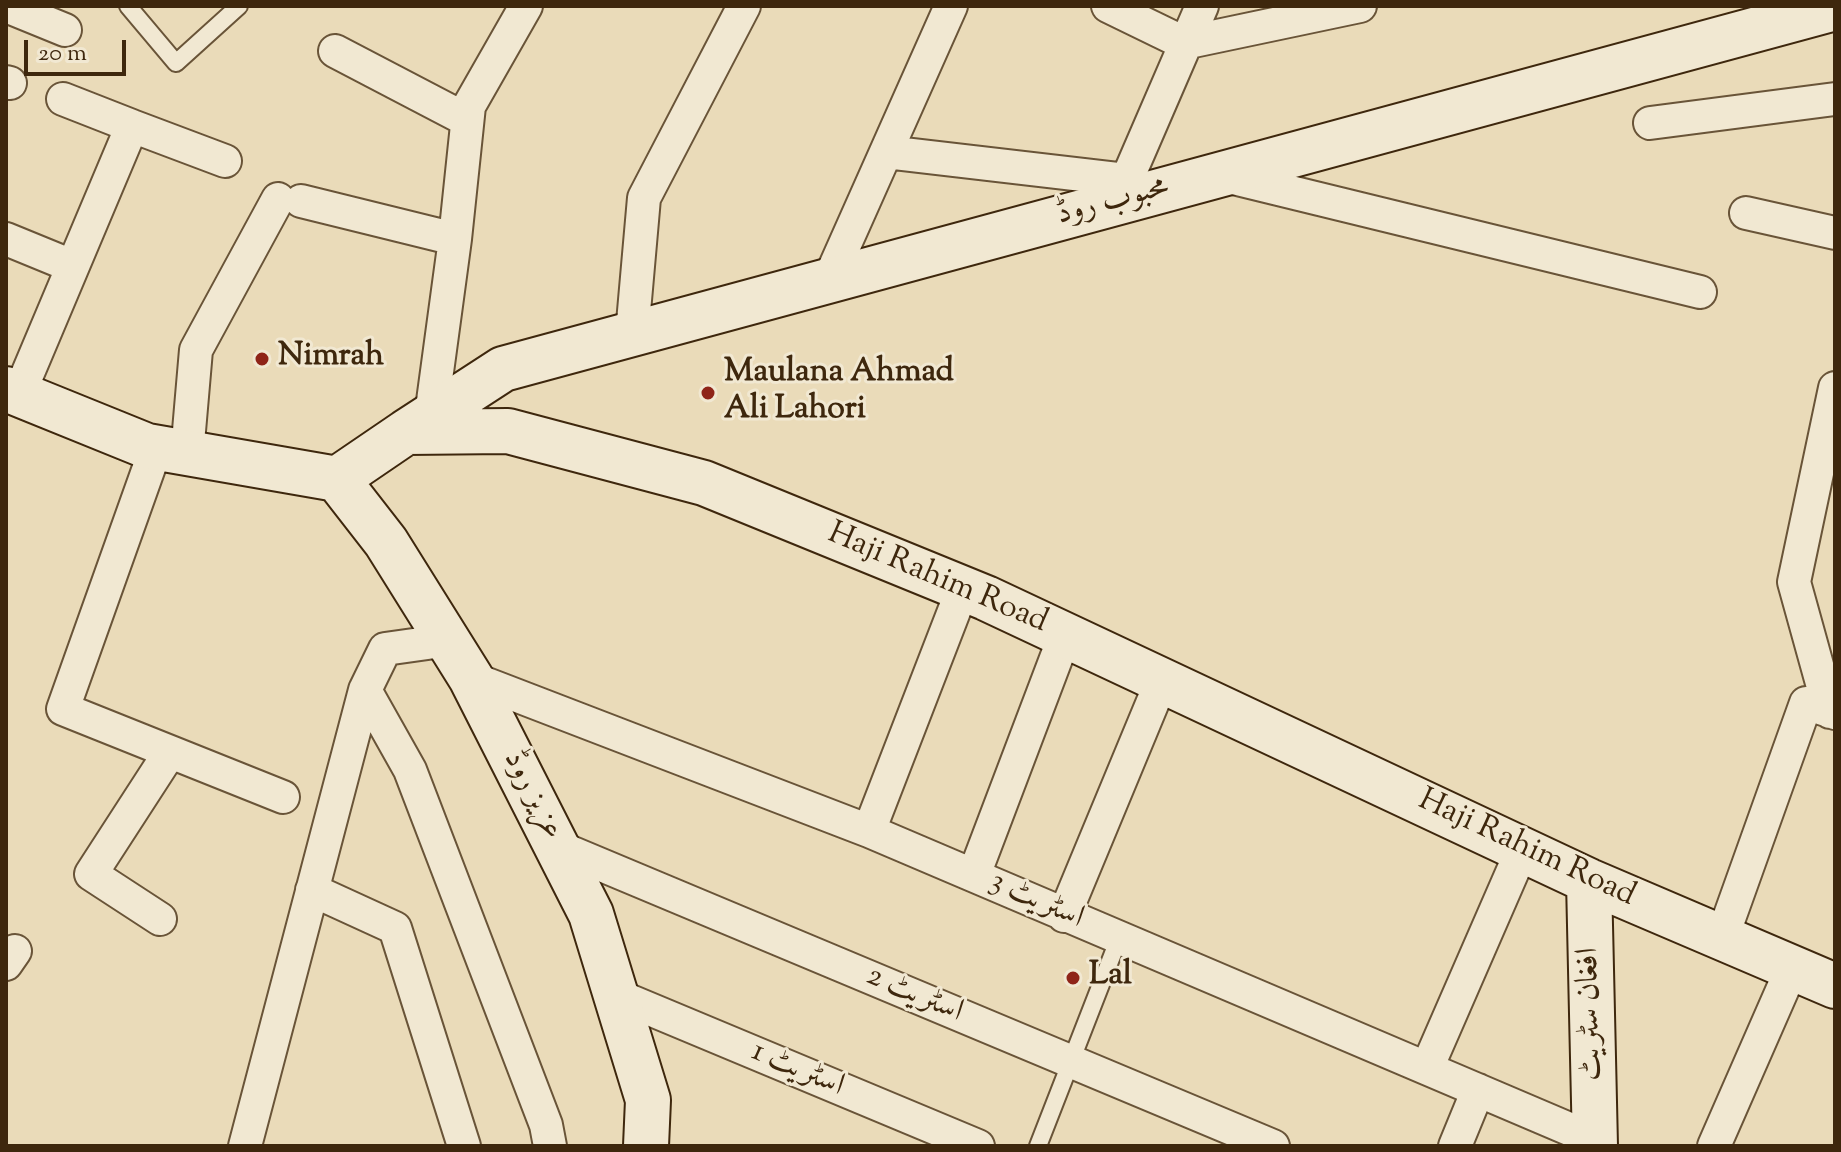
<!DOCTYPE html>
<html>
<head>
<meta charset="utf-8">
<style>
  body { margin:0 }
  #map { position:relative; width:1841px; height:1152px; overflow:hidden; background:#eadbb9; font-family:"Sorts Mill Goudy",serif }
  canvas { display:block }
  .frame { position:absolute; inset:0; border:8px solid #3e270d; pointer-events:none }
  .scale { position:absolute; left:24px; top:40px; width:102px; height:36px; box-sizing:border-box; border:4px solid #3e270d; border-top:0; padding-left:10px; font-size:24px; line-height:28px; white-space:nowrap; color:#3e270d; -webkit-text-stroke:6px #f1e8d2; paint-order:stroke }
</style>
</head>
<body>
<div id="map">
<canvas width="1841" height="1152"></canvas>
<div class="frame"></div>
<div class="scale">20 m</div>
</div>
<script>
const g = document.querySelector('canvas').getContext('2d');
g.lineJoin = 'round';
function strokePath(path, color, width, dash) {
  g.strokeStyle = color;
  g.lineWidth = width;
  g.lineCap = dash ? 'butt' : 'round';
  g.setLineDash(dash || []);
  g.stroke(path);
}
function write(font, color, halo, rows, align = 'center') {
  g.font = font + ' "Sorts Mill Goudy",Amiri,serif';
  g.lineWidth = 6;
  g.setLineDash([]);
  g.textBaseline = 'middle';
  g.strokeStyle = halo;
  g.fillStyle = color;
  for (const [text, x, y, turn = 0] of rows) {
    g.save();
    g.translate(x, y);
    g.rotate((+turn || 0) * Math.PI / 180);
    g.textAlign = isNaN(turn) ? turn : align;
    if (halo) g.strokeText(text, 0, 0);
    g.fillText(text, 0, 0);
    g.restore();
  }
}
const lane = new Path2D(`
  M 128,6 L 176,63 L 239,6
  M 1038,1146 L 1119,938`);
const street = new Path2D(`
  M 6,6 L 65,30
  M 1108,6 L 1184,43 L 1360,6
  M 335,51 L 467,120
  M 6,82 L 10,83
  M 1650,123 L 1835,99
  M 132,126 L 225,161
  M 886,152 L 1126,180
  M 1221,175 L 1700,292
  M 1119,198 L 1202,6
  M 301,201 L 455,239
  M 1746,213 L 1835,233
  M 6,239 L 72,266
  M 829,280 L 951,6
  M 632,334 L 644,198 L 744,6
  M 19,394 L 132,126 L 63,99
  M 431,416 L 455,239 L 469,106 L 526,6
  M 156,448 L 63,709 L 283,797
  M 187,454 L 196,350 L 278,199
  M 471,678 L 869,831 L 1595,1140
  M 365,690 L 410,770 L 546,1125 L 550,1146
  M 1830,712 L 1794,582 L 1835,388
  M 869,831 L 963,588
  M 556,846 L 1273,1146
  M 974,875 L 1065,635
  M 312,890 L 395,928 L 464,1146
  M 1064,916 L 1162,680
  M 160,919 L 91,874 L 170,752
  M 1722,938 L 1806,703 L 1835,713
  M 6,964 L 15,951
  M 616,995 L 978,1146
  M 1427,1068 L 1522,850
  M 245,1146 L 365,690 L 385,649 L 449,640
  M 1455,1146 L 1478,1090
  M 1714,1146 L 1792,968`);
const secondary = new Path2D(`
  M 6,389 L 147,446 L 337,479 L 406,432 L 508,431 L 704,483 L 986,598 L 1589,881 L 1835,986
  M 406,432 L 503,369 L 1835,8
  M 337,479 L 386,542 L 471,678 L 591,914 L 648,1100 L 646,1146
  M 1589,881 L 1595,1146`);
const markers = [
  [262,359,8,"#8f2418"],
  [708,393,8,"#8f2418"],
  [1073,978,8,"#8f2418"]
];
const streetNames = [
  ["محبوب روڈ",1113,203,-15],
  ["Haji Rahim Road",937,580,23],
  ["عزیز روڈ",531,796,63],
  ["Haji Rahim Road",1526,850,25],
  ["اسٹریٹ 3",1036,902,24],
  ["اسٹریٹ 2",914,996,23],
  ["افغان سٹریٹ",1592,1014,-91],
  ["اسٹریٹ 1",797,1071,23]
];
const poiNames = [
  ["Nimrah",278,359],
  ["Maulana Ahmad",724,375],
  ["Ali Lahori",724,412],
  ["Lal",1089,978]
];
strokePath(lane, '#695438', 20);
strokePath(street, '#695438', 36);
strokePath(secondary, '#3e270d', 48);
strokePath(lane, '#f1e8d2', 16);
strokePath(street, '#f1e8d2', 32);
strokePath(secondary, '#f1e8d2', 44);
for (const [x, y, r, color] of markers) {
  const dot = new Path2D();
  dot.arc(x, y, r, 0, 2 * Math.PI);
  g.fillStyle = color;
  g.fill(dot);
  strokePath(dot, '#f1e8d2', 3);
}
write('32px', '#3e270d', '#f1e8d2', streetNames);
write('bold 32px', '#3e270d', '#f1e8d2', poiNames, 'left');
</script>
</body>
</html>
